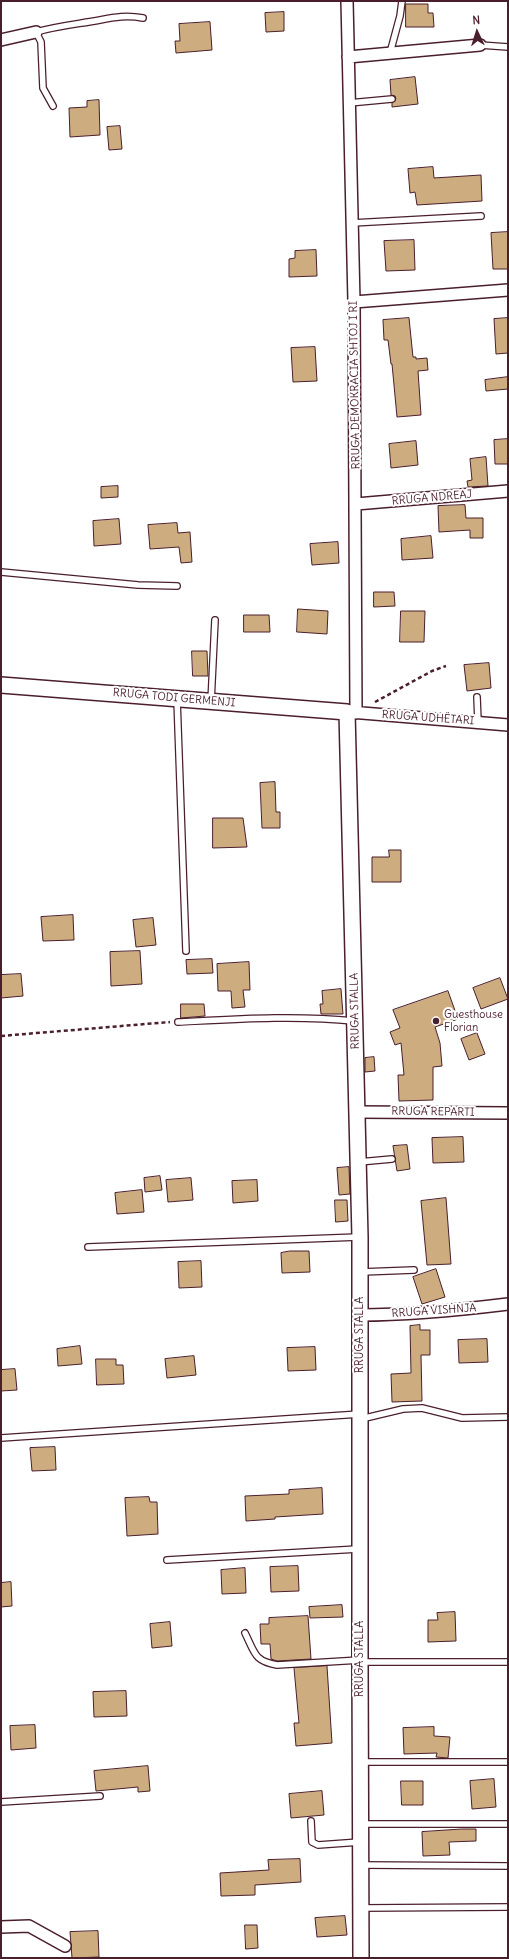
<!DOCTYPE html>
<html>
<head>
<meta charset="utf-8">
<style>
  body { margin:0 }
  #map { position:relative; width:509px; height:1959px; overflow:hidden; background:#fff; font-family:Delius,sans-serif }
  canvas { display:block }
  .frame { position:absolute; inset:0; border:2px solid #4a1f2b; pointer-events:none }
  .north { position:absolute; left:457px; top:12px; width:40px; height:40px; -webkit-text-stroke:3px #fff; paint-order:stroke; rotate:356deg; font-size:11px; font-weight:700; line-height:16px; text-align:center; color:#4a1f2b }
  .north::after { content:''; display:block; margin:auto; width:14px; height:18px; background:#4a1f2b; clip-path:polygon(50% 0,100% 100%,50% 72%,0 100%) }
</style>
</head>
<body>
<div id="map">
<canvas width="509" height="1959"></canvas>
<div class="frame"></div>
<div class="north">N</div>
</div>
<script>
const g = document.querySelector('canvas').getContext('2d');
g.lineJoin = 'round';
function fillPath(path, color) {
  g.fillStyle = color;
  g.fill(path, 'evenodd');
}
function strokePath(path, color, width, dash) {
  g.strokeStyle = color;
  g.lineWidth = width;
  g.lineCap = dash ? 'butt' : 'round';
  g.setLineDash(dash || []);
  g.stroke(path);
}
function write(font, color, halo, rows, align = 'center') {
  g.font = font + ' Delius,sans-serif';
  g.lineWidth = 4;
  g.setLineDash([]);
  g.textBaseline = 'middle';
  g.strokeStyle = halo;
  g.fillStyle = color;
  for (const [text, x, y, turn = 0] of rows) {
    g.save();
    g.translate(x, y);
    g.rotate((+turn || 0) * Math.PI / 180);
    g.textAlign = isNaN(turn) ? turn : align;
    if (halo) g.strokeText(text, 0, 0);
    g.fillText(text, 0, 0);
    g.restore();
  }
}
const building = new Path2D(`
  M 406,4 L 428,4 L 428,13 L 433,13 L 434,27 L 406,27 Z
  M 284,12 L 284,31 L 266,32 L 265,13 Z
  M 210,22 L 212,50 L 176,53 L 175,41 L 180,41 L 179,24 Z
  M 415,77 L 418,104 L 392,107 L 392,103 L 396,99 L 395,96 L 391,95 L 390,80 Z
  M 99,100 L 100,135 L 70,137 L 69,108 L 87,107 L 87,101 Z
  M 120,126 L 122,149 L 109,150 L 107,127 Z
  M 433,167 L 434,178 L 481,175 L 482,201 L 417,205 L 415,192 L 410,193 L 408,169 Z
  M 508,232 L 508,269 L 493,269 L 491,233 Z
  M 414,240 L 415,270 L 386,271 L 384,241 Z
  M 316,250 L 317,276 L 289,277 L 289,259 L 295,258 L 295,251 Z
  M 409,318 L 413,357 L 416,357 L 416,359 L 427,358 L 428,370 L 418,371 L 421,415 L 397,417 L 392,364 L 391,364 L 388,340 L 384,340 L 383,320 Z
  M 508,318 L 508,353 L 496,354 L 494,319 Z
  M 315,347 L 317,381 L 293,382 L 291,348 Z
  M 508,377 L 508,389 L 486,391 L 485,380 Z
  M 508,439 L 508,464 L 495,464 L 494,440 Z
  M 416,441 L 418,465 L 391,468 L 389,444 Z
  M 486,457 L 488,486 L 468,487 L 467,481 L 472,480 L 470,459 Z
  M 118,486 L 118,497 L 101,498 L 101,487 Z
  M 465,505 L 466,518 L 483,518 L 483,538 L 470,538 L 470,530 L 439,532 L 438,506 Z
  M 119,519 L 121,544 L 94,546 L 93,521 Z
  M 177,523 L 178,533 L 190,532 L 192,562 L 181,563 L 179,547 L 150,549 L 148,525 Z
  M 431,536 L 433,558 L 402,560 L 401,539 Z
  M 338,542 L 339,563 L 312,565 L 310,544 Z
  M 374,592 L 394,592 L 395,606 L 374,607 Z
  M 298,609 L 328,611 L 327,634 L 297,632 Z
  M 401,611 L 425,611 L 424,642 L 400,642 Z
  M 244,615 L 269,615 L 270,632 L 244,632 Z
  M 192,651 L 207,651 L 208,676 L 193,676 Z
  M 489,663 L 491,688 L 467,691 L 464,665 Z
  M 275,782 L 276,812 L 280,812 L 280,828 L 262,828 L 260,783 Z
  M 213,818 L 243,818 L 247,847 L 213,848 Z
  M 389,850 L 401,850 L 401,882 L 372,882 L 372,857 L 389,857 Z
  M 73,915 L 74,940 L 43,941 L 41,917 Z
  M 153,918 L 156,945 L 136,947 L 133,920 Z
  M 140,951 L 142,984 L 111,986 L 110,952 Z
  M 212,959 L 213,973 L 187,974 L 186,960 Z
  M 249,962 L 250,990 L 243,990 L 245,1007 L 232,1008 L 231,991 L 218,991 L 217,964 Z
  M 21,974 L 23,996 L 1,998 L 1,975 Z
  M 500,978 L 508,999 L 481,1009 L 473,988 Z
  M 341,989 L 343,1014 L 321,1014 L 320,1004 L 323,1004 L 322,991 Z
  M 448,991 L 458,1019 L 435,1027 L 440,1043 L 442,1066 L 433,1067 L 433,1100 L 399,1101 L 398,1075 L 404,1075 L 401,1043 L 395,1045 L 390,1032 L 400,1028 L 393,1010 Z
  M 181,1004 L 204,1004 L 205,1016 L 181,1018 Z
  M 477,1033 L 485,1054 L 469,1060 L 461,1039 Z
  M 374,1057 L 375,1071 L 365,1072 L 365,1058 Z
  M 463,1137 L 464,1162 L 433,1163 L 432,1138 Z
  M 407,1145 L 410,1169 L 397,1171 L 393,1146 Z
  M 349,1167 L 350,1194 L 339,1195 L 337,1168 Z
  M 160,1176 L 162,1190 L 145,1192 L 144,1178 Z
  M 191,1178 L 193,1200 L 168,1202 L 166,1180 Z
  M 257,1180 L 258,1201 L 233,1203 L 232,1181 Z
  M 142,1190 L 144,1212 L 117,1214 L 115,1193 Z
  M 446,1198 L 451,1264 L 427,1265 L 421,1201 Z
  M 335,1200 L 347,1200 L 348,1221 L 336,1222 Z
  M 290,1251 L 309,1251 L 310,1272 L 282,1273 L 281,1253 Z
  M 201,1261 L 202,1287 L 179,1288 L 178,1262 Z
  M 436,1269 L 445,1297 L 422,1304 L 413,1277 Z
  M 420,1325 L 420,1330 L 430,1330 L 430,1355 L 421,1355 L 422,1401 L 392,1402 L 391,1374 L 411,1373 L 410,1326 Z
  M 487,1339 L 488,1362 L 459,1363 L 458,1340 Z
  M 80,1346 L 82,1364 L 58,1366 L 57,1349 Z
  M 315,1347 L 316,1370 L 288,1371 L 287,1348 Z
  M 194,1356 L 196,1375 L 167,1378 L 165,1359 Z
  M 96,1359 L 116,1359 L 116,1365 L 123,1365 L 124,1384 L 97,1385 Z
  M 15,1369 L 17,1390 L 1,1391 L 1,1370 Z
  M 55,1447 L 56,1470 L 32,1471 L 30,1448 Z
  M 322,1488 L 323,1514 L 275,1517 L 275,1519 L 246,1521 L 245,1496 L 289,1494 L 289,1490 Z
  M 149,1497 L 150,1502 L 157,1502 L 158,1534 L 127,1536 L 125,1498 Z
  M 298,1566 L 299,1591 L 271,1592 L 270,1567 Z
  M 245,1568 L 246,1593 L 222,1594 L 221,1570 Z
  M 11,1582 L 12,1606 L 1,1607 L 1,1583 Z
  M 342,1605 L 343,1617 L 310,1618 L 309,1607 Z
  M 455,1612 L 456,1641 L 428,1642 L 428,1620 L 438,1620 L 437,1613 Z
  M 308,1616 L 311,1659 L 277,1661 L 271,1659 L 270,1644 L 261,1644 L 260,1624 L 269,1624 L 269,1618 Z
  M 170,1622 L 172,1646 L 152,1648 L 150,1624 Z
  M 327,1666 L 332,1743 L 296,1746 L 294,1723 L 299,1723 L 294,1668 Z
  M 126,1691 L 127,1716 L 94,1717 L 93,1692 Z
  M 35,1725 L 36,1748 L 11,1750 L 10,1726 Z
  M 434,1727 L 434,1736 L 450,1737 L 448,1758 L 436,1757 L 437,1753 L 404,1754 L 403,1728 Z
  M 148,1766 L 150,1791 L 138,1792 L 138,1787 L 96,1791 L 94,1771 Z
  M 494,1779 L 496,1807 L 472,1809 L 470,1781 Z
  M 401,1781 L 423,1781 L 423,1805 L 402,1805 Z
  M 322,1791 L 324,1815 L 291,1818 L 289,1794 Z
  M 462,1829 L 476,1829 L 476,1841 L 449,1842 L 450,1855 L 423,1856 L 422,1832 Z
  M 300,1859 L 301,1882 L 255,1885 L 255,1895 L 221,1896 L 220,1873 L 269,1870 L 268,1860 Z
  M 345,1916 L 347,1935 L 317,1937 L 315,1918 Z
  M 245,1925 L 257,1925 L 258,1948 L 246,1949 Z
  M 98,1931 L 99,1957 L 72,1958 L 70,1932 Z`);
const path = new Path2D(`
  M 375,702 L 432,671 L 446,666
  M 1,1036 L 170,1022`);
const lane = new Path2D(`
  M 480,45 L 508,47
  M 390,53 L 400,16 L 402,1
  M 349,103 L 392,99
  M 53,106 L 43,88 L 41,42 L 36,32 C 57,26 78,24 100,20 C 115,17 127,15 143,18
  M 352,223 L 481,216
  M 1,572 L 138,585 L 177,586
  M 477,697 L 478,722
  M 177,699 L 186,951
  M 211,702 L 215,620
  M 178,1022 C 237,1019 295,1015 354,1021
  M 359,1162 L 392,1159
  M 88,1247 L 359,1237
  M 361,1272 L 414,1270
  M 361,1419 L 403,1409 L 422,1408 L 462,1418 L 508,1417
  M 1,1438 L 360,1414
  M 167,1560 L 358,1549
  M 245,1633 C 255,1653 254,1661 277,1665 L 360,1660
  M 360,1662 L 508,1662
  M 360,1762 L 508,1762
  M 1,1802 L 100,1796
  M 311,1821 L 312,1842 L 318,1845 L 360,1842
  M 362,1824 L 508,1824
  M 362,1865 L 508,1866
  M 362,1908 L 508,1907`);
const street = new Path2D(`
  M 347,1 L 354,302 L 356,713
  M 1,40 L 36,32
  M 348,57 L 480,45
  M 354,302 L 508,290
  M 356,504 L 508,491
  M 350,712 L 508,725
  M 357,1112 L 508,1113
  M 360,1315 C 410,1315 459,1310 508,1304
  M 1,1927 L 29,1926 L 65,1946`);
const secondary = new Path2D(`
  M 1,685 L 347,712 L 360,1237 L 360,1660 L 361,1958`);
const markers = [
  [436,1021,4,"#4a1f2b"]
];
const streetNames = [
  ["RRUGA DEMOKRACIA SHTOJ I RI",355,385,-91],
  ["RRUGA NDREAJ",432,498,-5],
  ["RRUGA TODI GERMENJI",174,698,5],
  ["RRUGA UDHËTARI",428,718,4],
  ["RRUGA STALLA",355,1011,-91],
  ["RRUGA REPARTI",433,1112,1],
  ["RRUGA VISHNJA",434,1311,-4],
  ["RRUGA STALLA",360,1335,-90],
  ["RRUGA STALLA",360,1659,-90]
];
const poiNames = [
  ["Guesthouse",444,1015],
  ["Florian",444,1028]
];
fillPath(building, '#cdac80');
strokePath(building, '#4a1f2b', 1);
strokePath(lane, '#4a1f2b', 8);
strokePath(street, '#4a1f2b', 14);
strokePath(secondary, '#4a1f2b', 18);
strokePath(path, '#4a1f2b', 2.5, [4, 3]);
strokePath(lane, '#fff', 5.5);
strokePath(street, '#fff', 11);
strokePath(secondary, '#fff', 15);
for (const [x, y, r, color] of markers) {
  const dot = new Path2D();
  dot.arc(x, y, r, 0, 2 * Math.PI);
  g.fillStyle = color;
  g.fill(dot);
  strokePath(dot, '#fff', 1.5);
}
write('11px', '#4a1f2b', '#fff', streetNames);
write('11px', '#4a1f2b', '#fff', poiNames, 'left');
</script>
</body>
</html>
